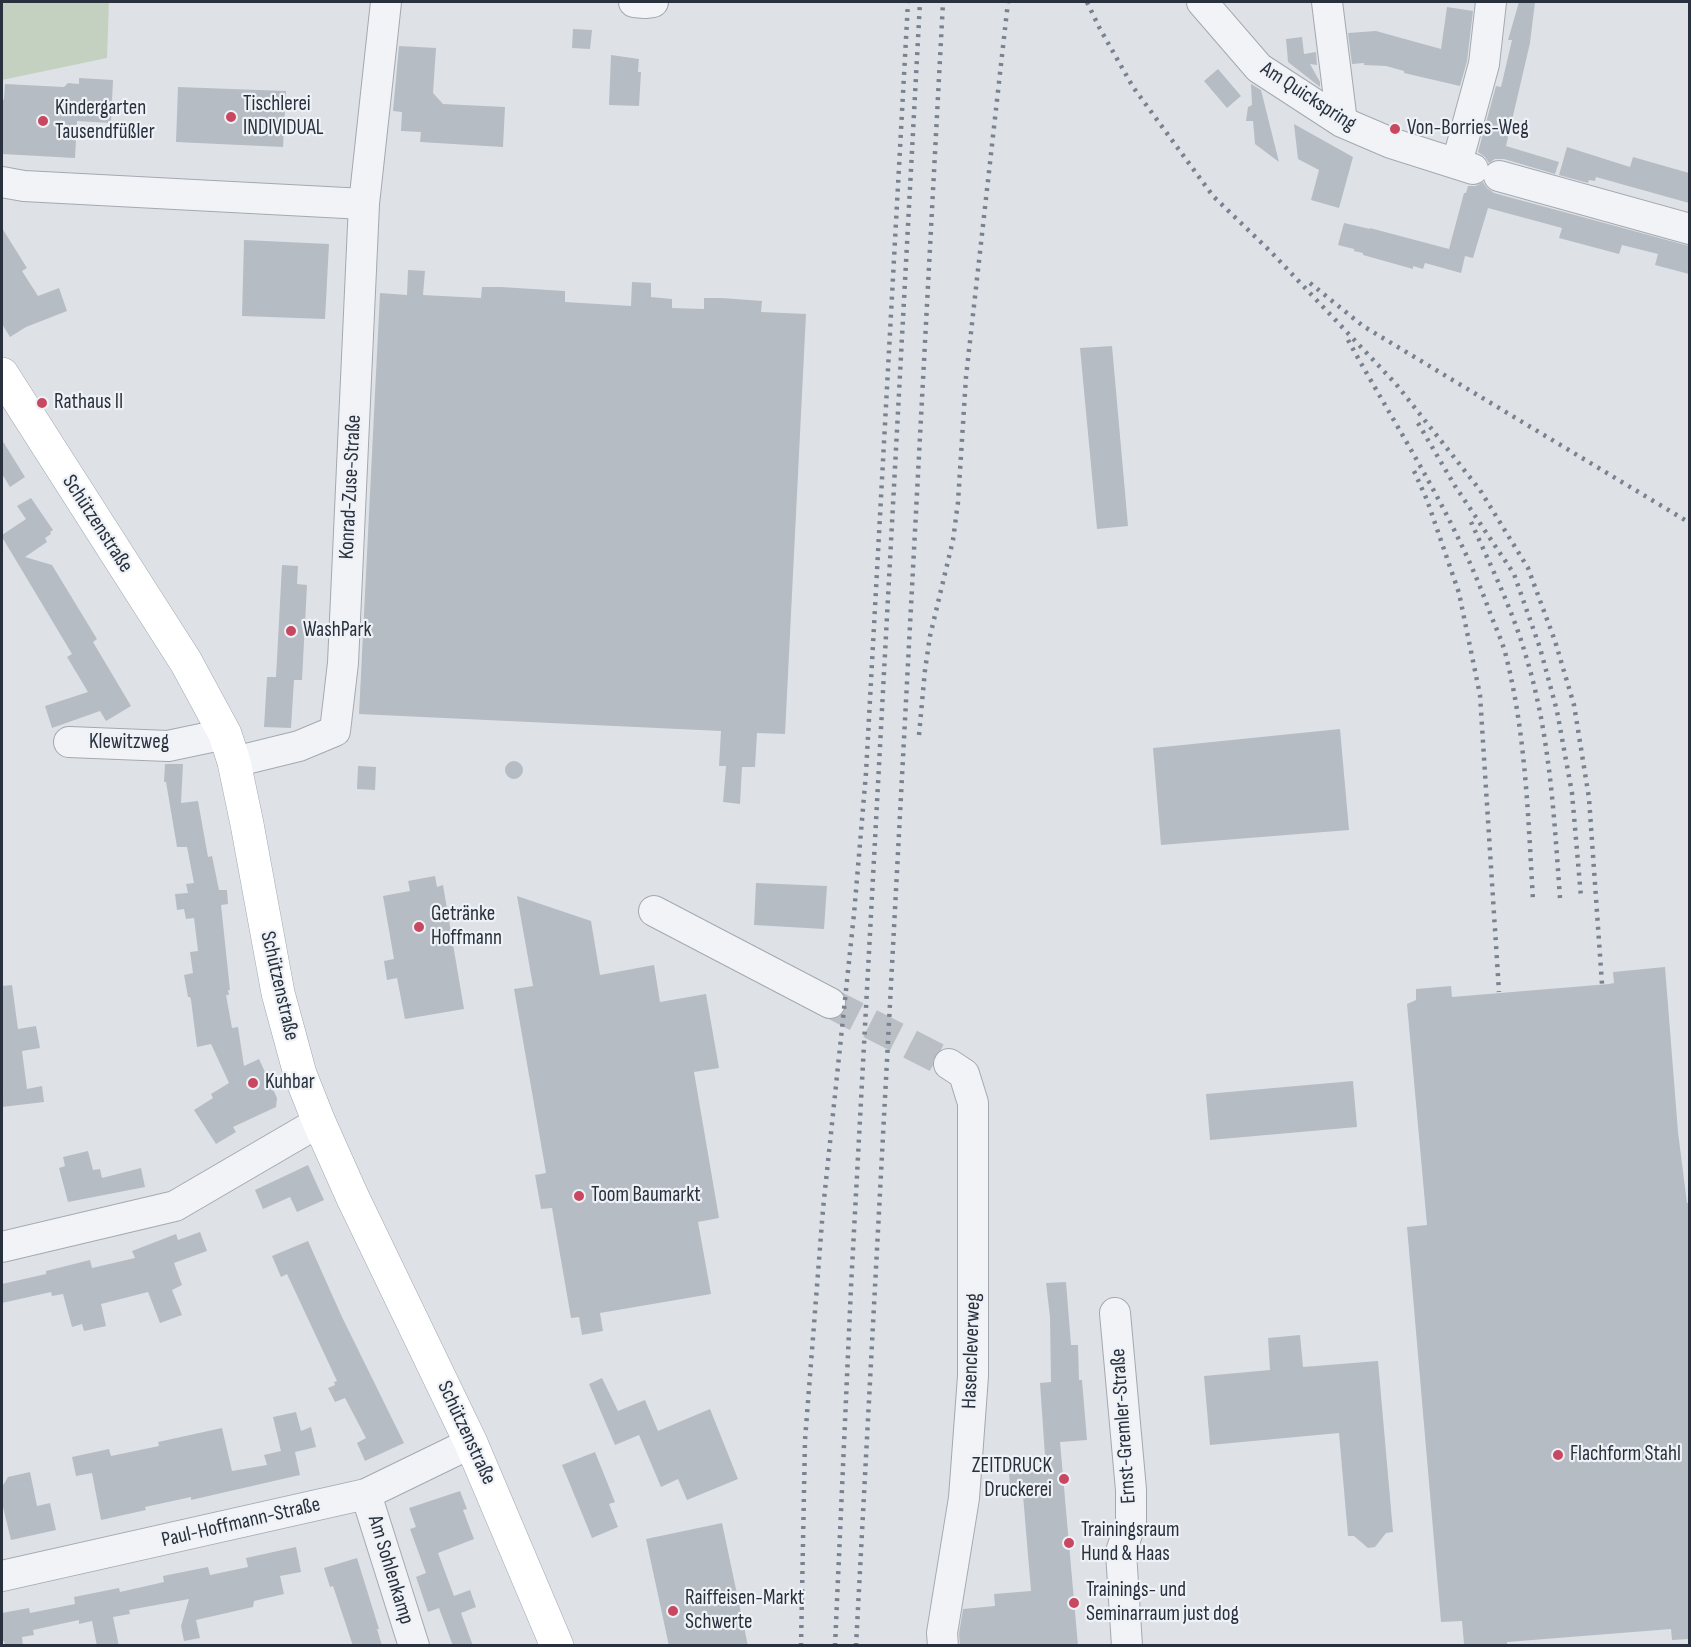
<!DOCTYPE html>
<html>
<head>
<meta charset="utf-8">
<style>
  body { margin:0 }
  #map { position:relative; width:1691px; height:1647px; overflow:hidden; background:#dee2e7; font-family:"Sofia Sans Condensed",sans-serif }
  canvas { display:block }
  .frame { position:absolute; inset:0; border:3px solid #28313d; pointer-events:none }
</style>
</head>
<body>
<div id="map">
<canvas width="1691" height="1647"></canvas>
<div class="frame"></div>
</div>
<script>
const g = document.querySelector('canvas').getContext('2d');
g.lineJoin = 'round';
function fillPath(path, color) {
  g.fillStyle = color;
  g.fill(path, 'evenodd');
}
function strokePath(path, color, width, dash) {
  g.strokeStyle = color;
  g.lineWidth = width;
  g.lineCap = dash ? 'butt' : 'round';
  g.setLineDash(dash || []);
  g.stroke(path);
}
function write(font, color, halo, rows, align = 'center') {
  g.font = font + ' "Sofia Sans Condensed",sans-serif';
  g.lineWidth = 4.5;
  g.setLineDash([]);
  g.textBaseline = 'middle';
  g.strokeStyle = halo;
  g.fillStyle = color;
  for (const [text, x, y, turn = 0] of rows) {
    g.save();
    g.translate(x, y);
    g.rotate((+turn || 0) * Math.PI / 180);
    g.textAlign = isNaN(turn) ? turn : align;
    if (halo) g.strokeText(text, 0, 0);
    g.fillText(text, 0, 0);
    g.restore();
  }
}
const green = new Path2D(`
  M 2,2 L 109,2 L 107,58 L 2,80 Z`);
const building = new Path2D(`
  M 1519,2 L 1535,2 L 1530,43 L 1506,146 L 1559,162 L 1555,174 L 1504,159 L 1495,159 L 1489,163 L 1485,157 L 1478,152 L 1496,86 L 1501,87 L 1512,40 L 1508,40 Z
  M 1447,7 L 1473,11 L 1467,61 L 1460,86 L 1404,73 L 1404,71 L 1386,66 L 1364,65 L 1364,63 L 1352,64 L 1348,33 L 1376,31 L 1441,49 Z
  M 573,29 L 592,30 L 590,49 L 572,48 Z
  M 1302,37 L 1304,54 L 1316,52 L 1317,65 L 1310,64 L 1320,82 L 1320,87 L 1288,62 L 1286,39 Z
  M 399,46 L 436,48 L 433,93 L 443,104 L 505,107 L 503,147 L 420,142 L 421,132 L 401,131 L 402,112 L 393,111 Z
  M 611,55 L 639,59 L 638,72 L 641,72 L 639,106 L 609,105 Z
  M 1218,69 L 1241,96 L 1227,108 L 1204,81 Z
  M 79,78 L 113,80 L 111,123 L 77,121 L 75,158 L 2,154 L 2,101 L 4,99 L 5,84 L 64,87 L 68,83 L 79,84 Z
  M 1251,84 L 1261,90 L 1279,162 L 1255,144 L 1253,121 L 1246,121 L 1248,107 L 1252,105 Z
  M 178,87 L 286,91 L 283,147 L 176,142 Z
  M 1294,124 L 1353,157 L 1339,208 L 1311,200 L 1319,170 L 1298,159 Z
  M 1567,147 L 1630,167 L 1633,157 L 1689,173 L 1689,203 L 1596,177 L 1595,181 L 1589,180 L 1588,183 L 1559,175 Z
  M 1483,182 L 1487,188 L 1494,193 L 1689,246 L 1689,274 L 1655,265 L 1658,254 L 1622,245 L 1619,254 L 1559,238 L 1562,228 L 1488,208 L 1473,258 L 1465,256 L 1461,273 L 1425,263 L 1423,269 L 1413,266 L 1413,269 L 1363,255 L 1363,253 L 1354,251 L 1354,249 L 1338,245 L 1344,223 L 1370,229 L 1370,228 L 1449,249 L 1464,193 L 1466,193 L 1468,186 L 1476,186 Z
  M 2,228 L 27,268 L 22,271 L 38,296 L 59,288 L 67,311 L 26,327 L 10,337 L 2,324 Z
  M 244,240 L 329,244 L 325,319 L 242,316 Z
  M 408,270 L 425,271 L 423,295 L 481,298 L 482,287 L 501,287 L 565,291 L 565,302 L 631,306 L 632,282 L 651,283 L 651,297 L 672,299 L 672,308 L 704,309 L 704,298 L 722,298 L 762,301 L 761,312 L 806,314 L 785,734 L 757,733 L 755,767 L 742,767 L 740,804 L 723,802 L 726,766 L 719,766 L 721,731 L 359,714 L 380,293 L 407,295 Z
  M 1112,346 L 1128,526 L 1097,529 L 1080,348 Z
  M 2,440 L 25,477 L 10,487 L 2,474 Z
  M 31,498 L 53,530 L 50,532 L 51,534 L 45,538 L 47,542 L 25,557 L 52,565 L 97,639 L 93,642 L 131,706 L 106,721 L 100,711 L 52,728 L 45,706 L 88,692 L 67,657 L 72,654 L 2,537 L 2,535 L 26,519 L 17,506 Z
  M 282,565 L 298,566 L 297,584 L 307,585 L 302,680 L 294,680 L 291,728 L 264,727 L 267,677 L 276,677 Z
  M 1340,729 L 1349,830 L 1161,845 L 1153,748 Z
  M505 770a9 9 0 1 1 18 0a9 9 0 1 1-18 0Z
  M 165,764 L 183,764 L 181,803 L 198,801 L 208,857 L 212,856 L 219,890 L 227,890 L 228,904 L 221,905 L 230,990 L 228,990 L 229,995 L 226,995 L 232,1028 L 238,1027 L 244,1066 L 259,1059 L 277,1098 L 276,1107 L 233,1127 L 236,1132 L 216,1144 L 194,1110 L 213,1098 L 211,1094 L 229,1083 L 211,1044 L 197,1047 L 191,1000 L 190,997 L 188,997 L 184,975 L 193,973 L 190,952 L 198,951 L 194,918 L 186,919 L 184,909 L 177,910 L 175,894 L 188,893 L 186,884 L 194,883 L 187,847 L 177,847 L 166,782 L 164,782 Z
  M 358,766 L 376,767 L 375,790 L 357,789 Z
  M 435,876 L 437,887 L 443,885 L 464,1009 L 405,1019 L 397,978 L 387,980 L 384,961 L 394,959 L 383,896 L 410,891 L 408,881 Z
  M 756,883 L 827,886 L 824,929 L 754,925 Z
  M 517,896 L 591,921 L 600,975 L 654,965 L 660,1002 L 706,994 L 719,1068 L 694,1072 L 719,1218 L 698,1222 L 711,1294 L 600,1313 L 603,1331 L 582,1335 L 579,1317 L 571,1318 L 552,1208 L 541,1209 L 535,1175 L 546,1173 L 514,989 L 533,986 Z
  M 1665,967 L 1678,1132 L 1687,1203 L 1689,1203 L 1689,1639 L 1672,1640 L 1671,1629 L 1507,1642 L 1507,1646 L 1466,1646 L 1464,1644 L 1462,1621 L 1441,1622 L 1407,1227 L 1427,1225 L 1407,1004 L 1416,1000 L 1416,989 L 1451,986 L 1452,997 L 1609,984 L 1614,983 L 1613,972 Z
  M 12,985 L 18,1029 L 36,1026 L 40,1048 L 22,1051 L 27,1089 L 42,1086 L 44,1102 L 2,1107 L 2,1093 L 4,1093 L 2,1092 L 2,986 Z
  M 1353,1081 L 1357,1127 L 1210,1140 L 1206,1094 Z
  M 88,1151 L 93,1170 L 100,1169 L 102,1178 L 141,1168 L 145,1187 L 68,1202 L 59,1168 L 65,1166 L 63,1157 Z
  M 308,1165 L 324,1200 L 297,1212 L 290,1197 L 263,1209 L 255,1190 Z
  M 200,1232 L 207,1251 L 174,1263 L 182,1285 L 172,1290 L 182,1315 L 160,1323 L 148,1292 L 101,1304 L 106,1326 L 84,1331 L 82,1324 L 72,1327 L 63,1294 L 52,1296 L 51,1292 L 2,1303 L 2,1284 L 46,1274 L 46,1271 L 90,1260 L 92,1268 L 135,1258 L 132,1251 L 176,1234 L 178,1240 Z
  M 308,1241 L 342,1317 L 404,1443 L 365,1461 L 357,1443 L 366,1438 L 345,1398 L 335,1402 L 328,1388 L 335,1385 L 334,1382 L 337,1381 L 287,1274 L 281,1277 L 272,1256 Z
  M 1066,1282 L 1071,1345 L 1078,1345 L 1079,1380 L 1082,1380 L 1087,1440 L 1060,1442 L 1078,1646 L 960,1646 L 959,1634 L 963,1609 L 995,1606 L 994,1594 L 1031,1591 L 1023,1495 L 1011,1496 L 1009,1474 L 1046,1471 L 1040,1383 L 1051,1382 L 1050,1317 L 1046,1283 Z
  M 1300,1335 L 1303,1367 L 1378,1361 L 1393,1532 L 1386,1533 L 1375,1547 L 1368,1548 L 1354,1536 L 1348,1536 L 1339,1433 L 1210,1445 L 1204,1376 L 1270,1370 L 1268,1338 Z
  M 602,1378 L 618,1411 L 645,1400 L 658,1431 L 710,1409 L 738,1479 L 687,1500 L 678,1479 L 661,1487 L 639,1435 L 615,1445 L 589,1384 Z
  M 296,1412 L 301,1431 L 311,1427 L 316,1447 L 295,1452 L 300,1475 L 191,1500 L 191,1497 L 145,1507 L 146,1510 L 101,1520 L 92,1473 L 76,1476 L 72,1457 L 109,1449 L 111,1456 L 159,1446 L 158,1442 L 222,1428 L 232,1471 L 267,1465 L 264,1455 L 281,1451 L 273,1417 Z
  M 595,1452 L 615,1502 L 609,1504 L 618,1527 L 592,1538 L 562,1465 Z
  M 30,1472 L 37,1506 L 50,1503 L 56,1530 L 11,1540 L 2,1503 L 2,1487 L 8,1477 Z
  M 460,1491 L 467,1509 L 463,1510 L 474,1539 L 438,1553 L 454,1596 L 470,1590 L 476,1607 L 461,1613 L 473,1646 L 453,1646 L 439,1608 L 428,1612 L 416,1577 L 426,1573 L 410,1529 L 416,1527 L 409,1508 Z
  M 722,1523 L 748,1646 L 669,1646 L 646,1539 Z
  M 296,1547 L 301,1572 L 280,1576 L 284,1594 L 254,1601 L 253,1607 L 196,1620 L 200,1638 L 184,1641 L 181,1626 L 189,1599 L 129,1610 L 130,1614 L 113,1617 L 119,1646 L 97,1646 L 92,1621 L 79,1624 L 79,1620 L 33,1630 L 34,1635 L 22,1637 L 23,1646 L 5,1646 L 4,1641 L 2,1641 L 2,1613 L 29,1608 L 30,1613 L 75,1604 L 74,1597 L 119,1588 L 120,1592 L 164,1582 L 163,1576 L 208,1567 L 210,1575 L 248,1567 L 246,1558 Z
  M 357,1558 L 379,1629 L 377,1629 L 382,1646 L 353,1646 L 333,1586 L 330,1587 L 324,1568 Z`);
const minorTunnel = new Path2D(`
  M 830,1003 L 949,1064`);
const minor = new Path2D(`
  M 634,2 L 645,3 L 653,2
  M 1202,2 L 1259,68 L 1342,122 L 1391,143 L 1473,169
  M 1327,2 L 1342,122
  M 1457,163 L 1484,64 L 1491,2
  M 1499,176 L 1690,229
  M 2,182 L 24,186 L 364,204 L 386,2
  M 69,742 L 168,746 L 225,734
  M 234,762 L 299,746 L 335,731 L 343,663 L 364,204
  M 654,911 L 830,1003
  M 2,1247 L 175,1206 L 319,1122
  M 1115,1313 L 1131,1490 L 1131,1522 L 1121,1552 L 1127,1646
  M 366,1494 L 414,1646
  M 2,1576 L 366,1494 L 471,1443
  M 943,1646 L 942,1633 L 964,1498 L 973,1376 L 973,1103 L 964,1074 L 949,1064`);
const major = new Path2D(`
  M 2,374 L 186,662 L 225,734 L 234,762 L 247,824 L 278,993 L 300,1074 L 319,1122 L 352,1196 L 471,1443 L 557,1646`);
const rail = new Path2D(`
  M 1087,2 L 1099,27 L 1133,87 L 1213,196 L 1272,253 L 1396,384 L 1480,490 L 1528,568 L 1555,641 L 1574,705 L 1589,798 L 1602,984
  M 1310,283 L 1363,326 L 1690,523
  M 1348,340 C 1397,429 1454,514 1489,610 C 1494,624 1501,638 1505,652 C 1526,733 1528,817 1533,900
  M 1418,423 L 1455,486 L 1514,574 L 1540,648 L 1557,711 L 1572,793 L 1581,897
  M 1414,471 L 1427,500 L 1459,593 L 1480,695 L 1499,992
  M 1471,522 C 1490,564 1512,609 1525,653 C 1550,733 1554,816 1560,898
  M 919,735 L 925,670 L 930,636 L 953,540 L 958,502 L 966,377 L 1008,2
  M 801,1646 L 805,1440 L 823,1209 L 854,914 L 866,773 L 908,2
  M 835,1646 L 851,1287 L 920,2
  M 856,1646 L 943,2`);
const markers = [
  [231,117,6,"#c84861"],
  [43,121,6,"#c84861"],
  [1395,129,6,"#c84861"],
  [42,403,6,"#c84861"],
  [291,631,6,"#c84861"],
  [419,927,6,"#c84861"],
  [253,1083,6,"#c84861"],
  [579,1196,6,"#c84861"],
  [1558,1455,6,"#c84861"],
  [1064,1479,6,"#c84861"],
  [1069,1543,6,"#c84861"],
  [1074,1603,6,"#c84861"],
  [673,1611,6,"#c84861"]
];
const streetNames = [
  ["Am Quickspring",1308,97,33],
  ["Konrad-Zuse-Straße",351,487,-87],
  ["Schützenstraße",97,524,57],
  ["Klewitzweg",129,743],
  ["Schützenstraße",279,986,77],
  ["Hasencleverweg",972,1351,-88],
  ["Ernst-Gremler-Straße",1124,1426,-94],
  ["Schützenstraße",466,1433,65],
  ["Paul-Hoffmann-Straße",241,1523,-13],
  ["Am Sohlenkamp",390,1570,73]
];
const poiNames = [
  ["Tischlerei",243,105],
  ["INDIVIDUAL",243,129],
  ["Kindergarten",55,109],
  ["Tausendfüßler",55,133],
  ["Von-Borries-Weg",1407,129],
  ["Rathaus II",54,403],
  ["WashPark",303,631],
  ["Getränke",431,915],
  ["Hoffmann",431,939],
  ["Kuhbar",265,1083],
  ["Toom Baumarkt",591,1196],
  ["Flachform Stahl",1570,1455],
  ["ZEITDRUCK",1052,1467,"right"],
  ["Druckerei",1052,1491,"right"],
  ["Trainingsraum",1081,1531],
  ["Hund & Haas",1081,1555],
  ["Trainings- und",1086,1591],
  ["Seminarraum just dog",1086,1615],
  ["Raiffeisen-Markt",685,1599],
  ["Schwerte",685,1623]
];
fillPath(green, '#c5d1c0');
fillPath(building, '#b6bcc4');
strokePath(minorTunnel, '#babfc5', 30, [30, 15]);
strokePath(minor, '#a4a9b1', 32);
strokePath(major, '#9ea7b2', 34);
strokePath(minor, '#f1f3f6', 30);
strokePath(major, '#fff', 33);
strokePath(rail, '#788290', 4.5, [3, 6]);
for (const [x, y, r, color] of markers) {
  const dot = new Path2D();
  dot.arc(x, y, r, 0, 2 * Math.PI);
  g.fillStyle = color;
  g.fill(dot);
  strokePath(dot, '#eef1f5', 2);
}
write('21px', '#28313d', '#eef1f5', streetNames);
write('21px', '#28313d', '#eef1f5', poiNames, 'left');
</script>
</body>
</html>
